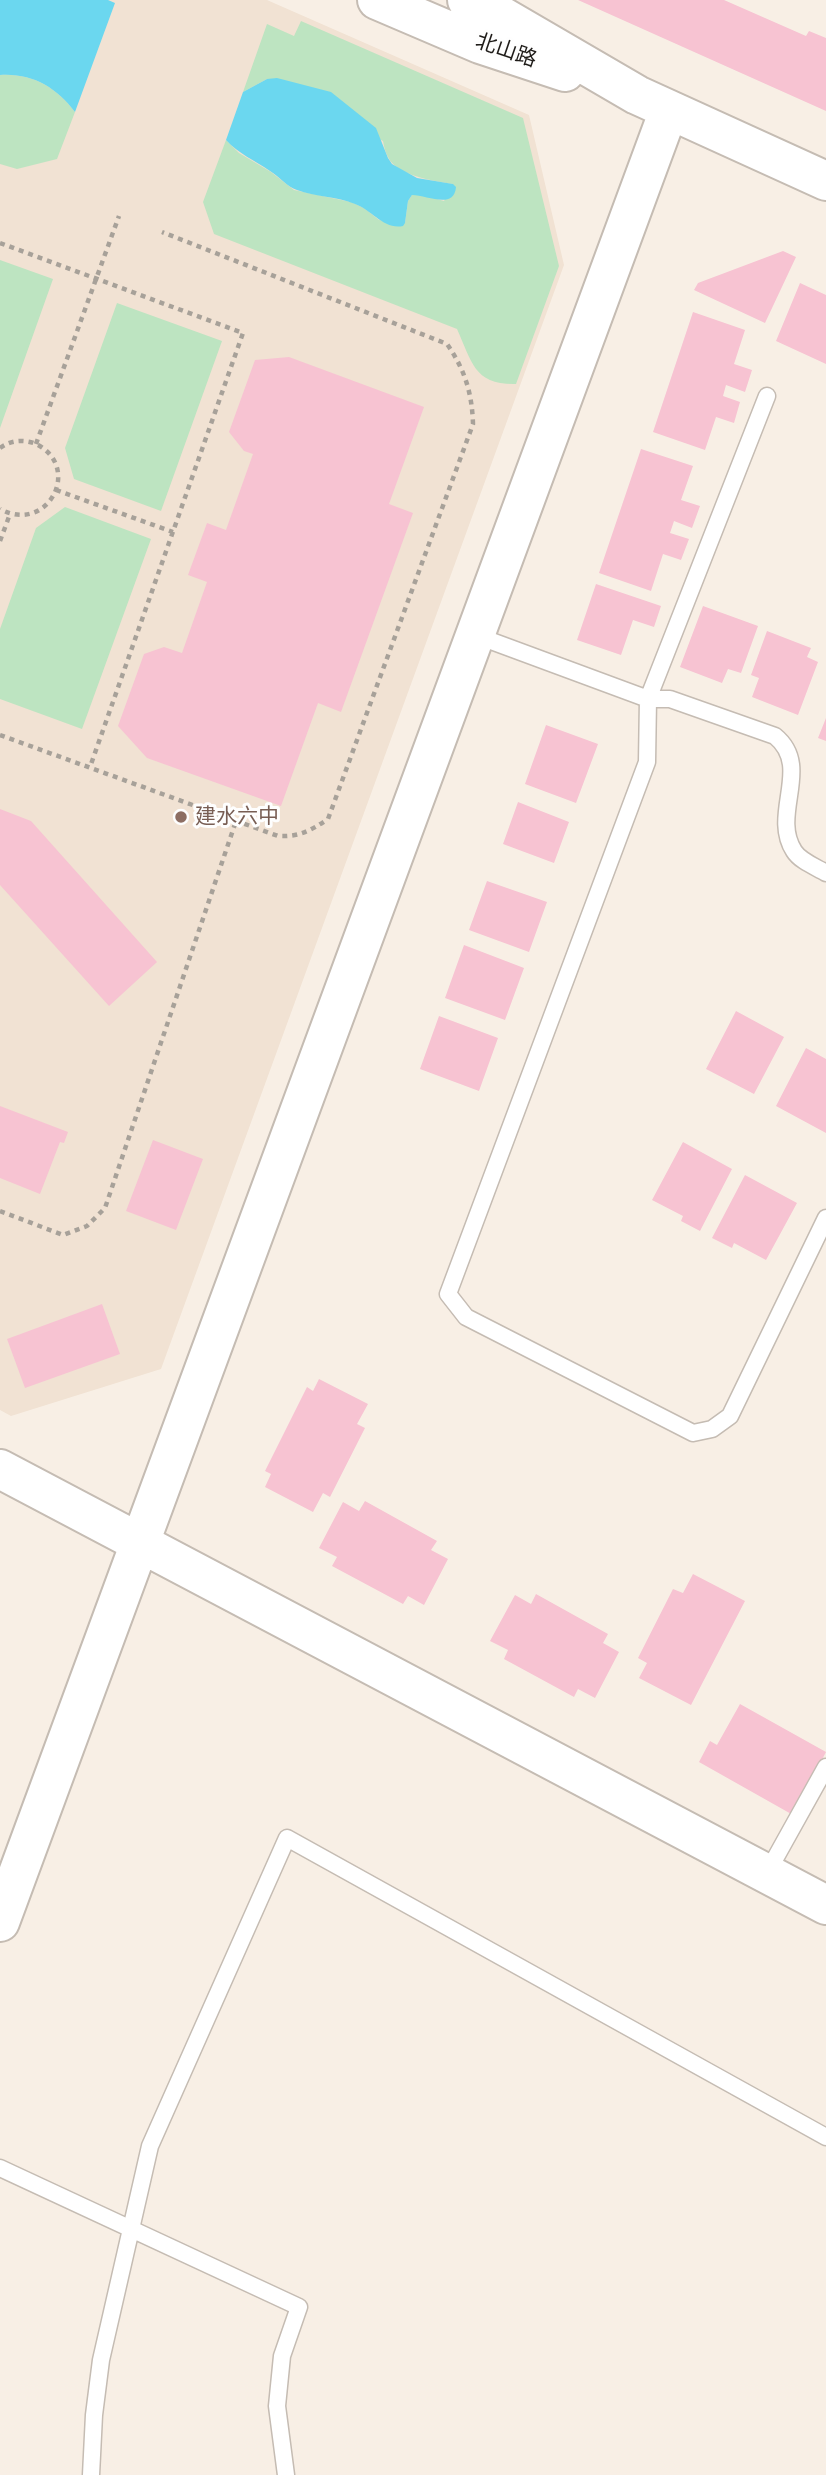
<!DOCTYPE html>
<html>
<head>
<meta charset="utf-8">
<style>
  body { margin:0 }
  canvas { display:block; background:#f8efe5 }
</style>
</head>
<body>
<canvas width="826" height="2475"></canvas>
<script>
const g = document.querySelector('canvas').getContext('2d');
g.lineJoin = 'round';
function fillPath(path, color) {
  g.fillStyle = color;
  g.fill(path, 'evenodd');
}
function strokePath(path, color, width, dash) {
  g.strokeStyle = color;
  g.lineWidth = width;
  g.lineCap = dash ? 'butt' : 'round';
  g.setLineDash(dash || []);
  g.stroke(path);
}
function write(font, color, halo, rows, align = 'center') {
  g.font = font + ' Bitter,"Noto Sans SC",serif';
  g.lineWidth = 6;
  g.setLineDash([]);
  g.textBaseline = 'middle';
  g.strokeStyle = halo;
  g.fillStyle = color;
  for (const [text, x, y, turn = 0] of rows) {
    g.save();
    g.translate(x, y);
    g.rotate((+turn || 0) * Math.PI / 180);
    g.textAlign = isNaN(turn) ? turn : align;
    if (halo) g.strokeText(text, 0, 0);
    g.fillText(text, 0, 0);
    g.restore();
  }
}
const built = new Path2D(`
  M 0,0 L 267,0 L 529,115 L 564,265 L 161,1369 L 11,1416 L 0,1410 Z`);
const green = new Path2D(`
  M 301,21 L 523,118 L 559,266 L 516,384 C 474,385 472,362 457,329 L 214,234 L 203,202 L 226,140 L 239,153 L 271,172 L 294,190 L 351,202 L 364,208 L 379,220 L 405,223 L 408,201 L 412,195 L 423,195 L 444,201 L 453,184 C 435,181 397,176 388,157 C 385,152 384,146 383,141 L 267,79 L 243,92 L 267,24 L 294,36 Z
  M 0,75 C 32,73 56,87 75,112 L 57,159 L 17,169 L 0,164 Z
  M 0,260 L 53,279 L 0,428 Z
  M 117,303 L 222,341 L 161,511 L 74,479 L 65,448 Z
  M 65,507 L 151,539 L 82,729 L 0,699 L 0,629 L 36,528 Z`);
const water = new Path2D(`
  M 0,0 L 108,0 L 115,3 L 75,112 C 56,87 32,73 0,75 Z
  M 277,78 L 331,92 L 376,128 L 388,158 L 392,164 L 417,178 L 453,184 L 456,187 C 454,210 427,195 412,195 L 408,201 L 405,223 L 403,226 C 384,230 372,210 355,204 C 337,196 315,197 297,190 C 287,187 279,176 270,171 C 254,160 239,154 226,140 L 243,92 L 267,79 Z`);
const building = new Path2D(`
  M 578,0 L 724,0 L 806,36 L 809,31 L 826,38 L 826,111 Z
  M 783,251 L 796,257 L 765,323 L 694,290 L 698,283 Z
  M 800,283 L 826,295 L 826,364 L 776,341 Z
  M 693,312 L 745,330 L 734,364 L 752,370 L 745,392 L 726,385 L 723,396 L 740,402 L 734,423 L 716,417 L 705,450 L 653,432 Z
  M 289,357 L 424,407 L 389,504 L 413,513 L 341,712 L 318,703 L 281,806 L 147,758 L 118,726 L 144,654 L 164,647 L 182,653 L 207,582 L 188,575 L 207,523 L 226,530 L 253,454 L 244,451 L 229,432 L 255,360 Z
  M 641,449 L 693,466 L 681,500 L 700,506 L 692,528 L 674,521 L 670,533 L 689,539 L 681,560 L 663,554 L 651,591 L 599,573 Z
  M 596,584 L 661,606 L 654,627 L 633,620 L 621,655 L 577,640 Z
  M 703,606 L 758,626 L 741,673 L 728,669 L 722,683 L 680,667 Z
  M 767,631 L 811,648 L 807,657 L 818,662 L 798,715 L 752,697 L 759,678 L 751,675 Z
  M 826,718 L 826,741 L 818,738 Z
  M 546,725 L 598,744 L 576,803 L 525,784 Z
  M 518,802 L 569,822 L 554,863 L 503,844 Z
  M 0,809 L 31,821 L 157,962 L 109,1006 L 0,885 Z
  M 487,881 L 547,902 L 529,952 L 469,930 Z
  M 464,945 L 524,968 L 505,1020 L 445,998 Z
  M 736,1011 L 784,1037 L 754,1094 L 706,1069 Z
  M 439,1016 L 498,1038 L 479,1091 L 420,1069 Z
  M 806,1048 L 826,1059 L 826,1133 L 776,1106 Z
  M 0,1106 L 68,1132 L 64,1143 L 60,1142 L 40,1194 L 0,1178 Z
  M 153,1140 L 203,1159 L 176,1230 L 126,1211 Z
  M 683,1142 L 732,1169 L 700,1231 L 681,1221 L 683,1216 L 652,1200 Z
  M 745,1175 L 797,1203 L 766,1260 L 734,1243 L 732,1248 L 712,1238 Z
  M 102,1304 L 120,1354 L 25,1388 L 7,1339 Z
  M 319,1379 L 368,1404 L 357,1424 L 365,1428 L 330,1497 L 323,1493 L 313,1512 L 265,1487 L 271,1474 L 265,1471 L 307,1387 L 313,1391 Z
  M 365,1501 L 437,1541 L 431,1550 L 448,1559 L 424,1605 L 408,1596 L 403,1604 L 332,1566 L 337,1557 L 319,1548 L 343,1502 L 359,1511 Z
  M 693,1574 L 745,1601 L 691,1705 L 639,1678 L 647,1663 L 638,1658 L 673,1589 L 683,1593 Z
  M 536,1594 L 608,1634 L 603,1643 L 619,1652 L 595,1698 L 578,1689 L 574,1697 L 504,1659 L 508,1650 L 490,1641 L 515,1595 L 531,1604 Z
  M 740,1704 L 826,1752 L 793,1815 L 699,1762 L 710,1741 L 717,1745 Z`);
const path = new Path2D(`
  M 0,243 L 243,333 L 90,767
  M 36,444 L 119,216
  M 0,448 C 11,440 24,439 36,444 C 83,467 48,535 0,509
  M 56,490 L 173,532
  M 0,541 L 10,514
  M 0,735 L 278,836 C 299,837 310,831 328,819 L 473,424 C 472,393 465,370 447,344 L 162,232
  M 0,1211 L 63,1235 L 87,1226 L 105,1208 L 236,821`);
const service = new Path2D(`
  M 767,396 L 648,699 L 647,762 L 448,1294 L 466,1317 L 693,1433 L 712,1429 L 730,1416 L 826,1218
  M 475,635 L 648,699 L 670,699 L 775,736 C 813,767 770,814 794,851 C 800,861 816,867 826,873
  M 767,1873 L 826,1767
  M 0,2168 L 299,2307 L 282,2356 L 277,2406 L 286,2475
  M 91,2475 L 94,2415 L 101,2360 L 150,2146 L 287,1838 L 826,2137`);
const tertiary = new Path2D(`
  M 377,0 L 480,44 L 565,72
  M 467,0 L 493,11 L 637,95 L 826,181
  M 0,1469 L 826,1905
  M 0,1922 L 669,110`);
const markers = [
  [181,817,7,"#8d6e63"]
];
const streetNames = [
  ["北山路",506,51,19]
];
const educationNames = [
  ["建水六中",195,817]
];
fillPath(built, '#f1e2d3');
fillPath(green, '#bde4c1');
fillPath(water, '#6bd7ef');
fillPath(building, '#f7c3d2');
strokePath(service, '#c5bcb3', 19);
strokePath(tertiary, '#c5bcb3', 42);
strokePath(path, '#a7a199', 4.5, [5, 5]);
strokePath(service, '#fff', 16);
strokePath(tertiary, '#fff', 38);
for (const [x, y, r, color] of markers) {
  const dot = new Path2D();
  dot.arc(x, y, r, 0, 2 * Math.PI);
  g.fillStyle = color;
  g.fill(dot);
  strokePath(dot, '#fefefe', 2.5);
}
write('21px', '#1f1c19', '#fefefe', streetNames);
write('21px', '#785e54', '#fefefe', educationNames, 'left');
</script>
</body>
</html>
